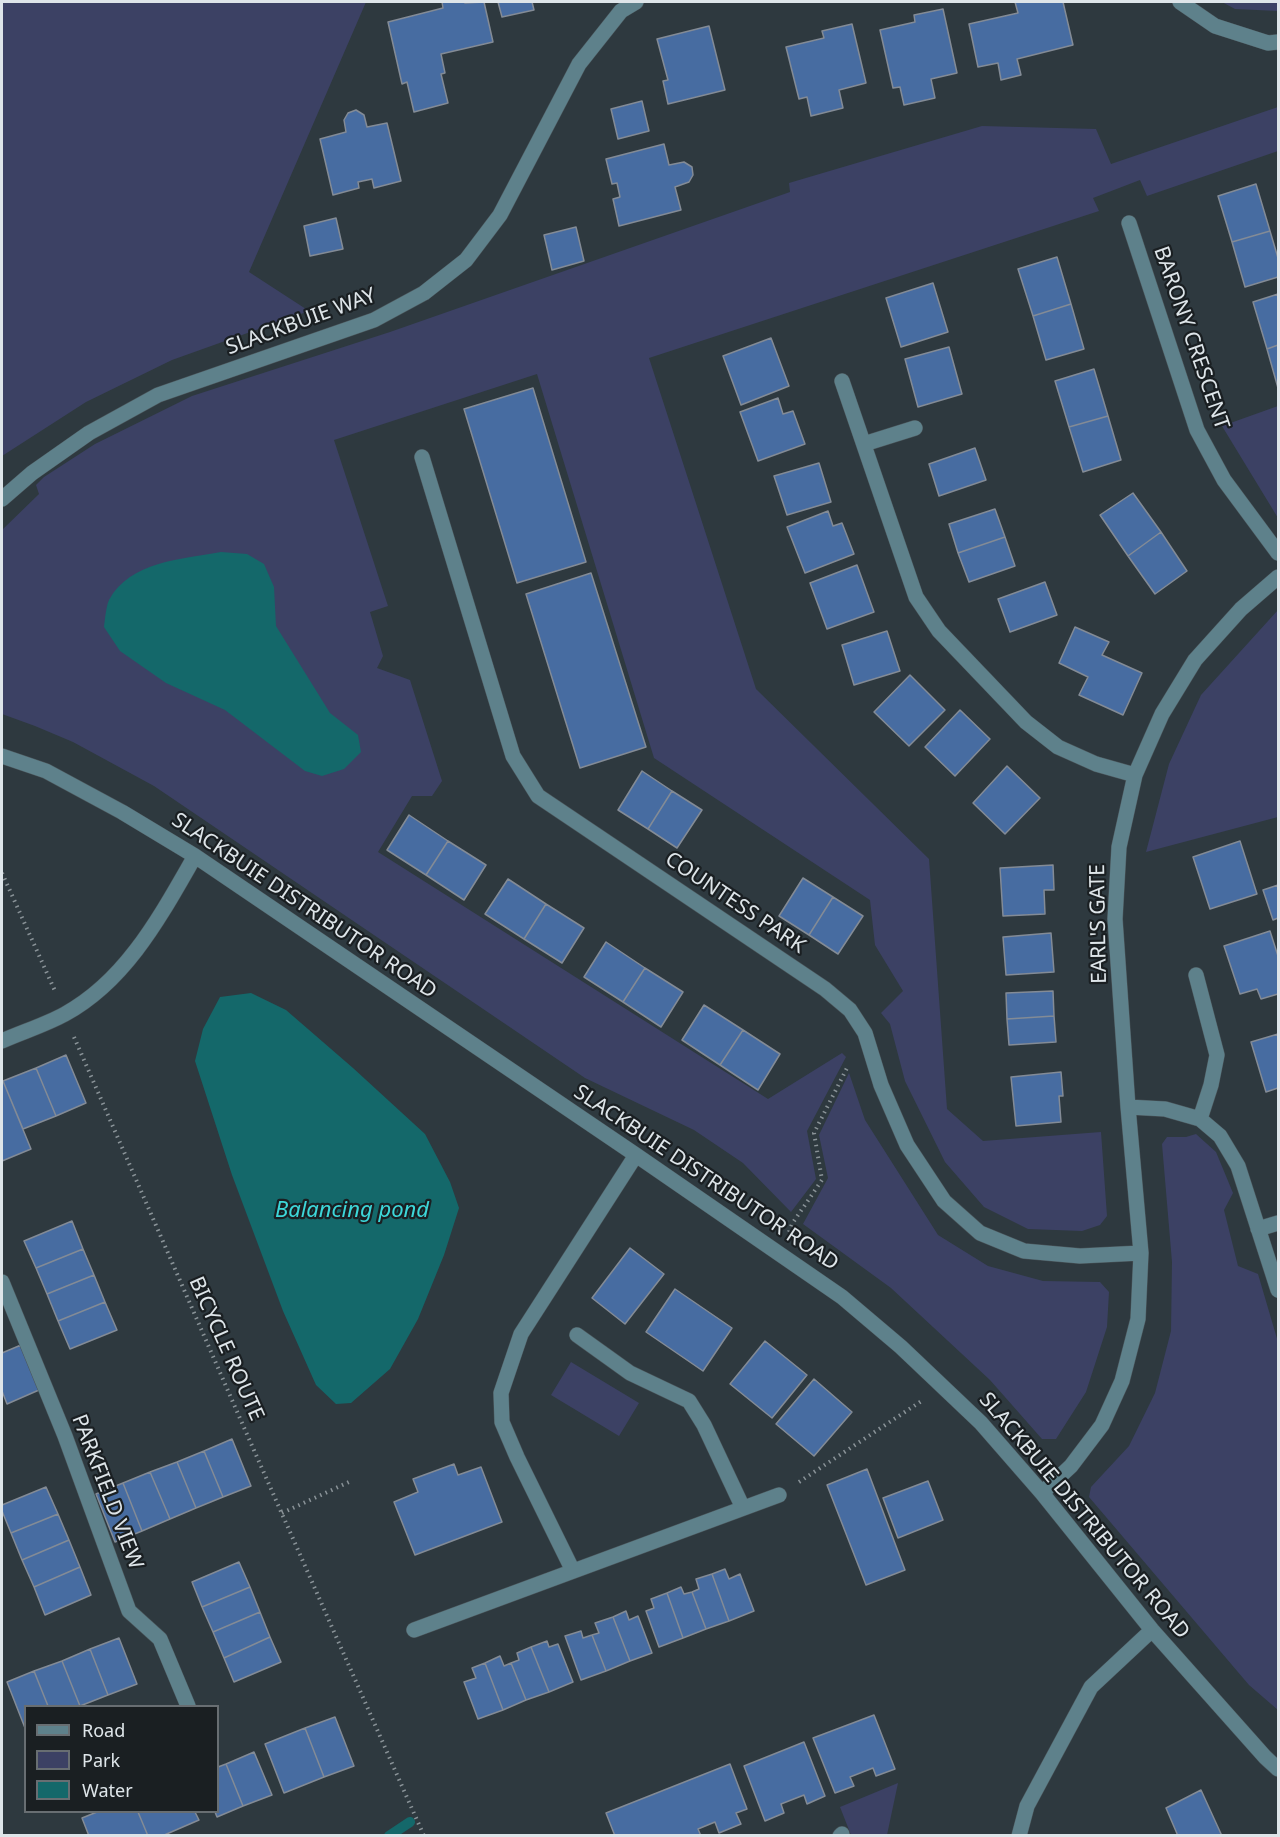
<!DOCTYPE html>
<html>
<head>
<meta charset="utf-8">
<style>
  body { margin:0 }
  #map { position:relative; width:1280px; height:1837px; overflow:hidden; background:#2e393f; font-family:"Noto Sans",sans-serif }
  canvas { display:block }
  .frame { position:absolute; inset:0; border:3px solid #dee5e9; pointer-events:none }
  .legend { position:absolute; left:24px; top:1705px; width:195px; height:108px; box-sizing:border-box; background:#1a1f22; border:2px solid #686e72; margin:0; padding:8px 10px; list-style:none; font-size:18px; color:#dee5e9 }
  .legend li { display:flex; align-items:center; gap:12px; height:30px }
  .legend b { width:30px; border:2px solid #686e72 }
</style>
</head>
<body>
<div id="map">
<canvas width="1280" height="1837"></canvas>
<div class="frame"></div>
<ul class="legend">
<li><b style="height:8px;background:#5e818b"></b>Road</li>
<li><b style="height:16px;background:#3c4164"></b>Park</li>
<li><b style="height:16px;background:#14686a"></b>Water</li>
</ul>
</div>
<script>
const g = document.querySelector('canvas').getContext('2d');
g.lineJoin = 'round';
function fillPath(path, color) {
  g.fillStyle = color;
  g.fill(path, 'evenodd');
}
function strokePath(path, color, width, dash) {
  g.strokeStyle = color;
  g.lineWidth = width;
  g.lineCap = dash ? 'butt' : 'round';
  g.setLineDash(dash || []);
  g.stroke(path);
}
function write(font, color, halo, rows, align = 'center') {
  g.font = font + ' "Noto Sans",sans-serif';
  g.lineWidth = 4.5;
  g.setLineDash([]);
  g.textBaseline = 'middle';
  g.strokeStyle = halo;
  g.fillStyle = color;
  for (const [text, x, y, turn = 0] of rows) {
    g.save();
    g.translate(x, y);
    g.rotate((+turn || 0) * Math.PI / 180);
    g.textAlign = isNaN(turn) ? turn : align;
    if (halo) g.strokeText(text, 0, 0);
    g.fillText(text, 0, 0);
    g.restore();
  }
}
const green = new Path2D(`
  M 2,2 L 366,2 L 249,272 L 309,311 L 172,360 L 86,402 L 2,456 Z
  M 1222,2 L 1278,2 L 1278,11 L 1235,9 Z
  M 1278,107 L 1278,151 L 1147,196 L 1140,180 L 1093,198 L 1099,211 L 649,358 L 756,689 L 929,859 L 947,1109 L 983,1141 L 1101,1132 L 1107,1216 L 1100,1225 L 1082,1231 L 1028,1229 L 984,1207 L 945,1162 L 905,1081 L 890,1024 L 881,1013 L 903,991 L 875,945 L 870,900 L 654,758 L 537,374 L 334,440 L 388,606 L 370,612 L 383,656 L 377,668 L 410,680 L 442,781 L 432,796 L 412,796 L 378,852 L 768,1099 L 842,1053 L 846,1057 L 807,1131 L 816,1179 L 791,1212 L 743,1163 L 694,1130 L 585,1078 L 154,786 L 73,742 L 35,726 L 2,714 L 2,530 L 39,494 L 36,485 L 44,477 L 95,444 L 192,396 L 390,332 L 790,192 L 789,183 L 982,126 L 1096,129 L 1111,164 Z
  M 1278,406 L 1278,518 L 1222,426 Z
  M 1278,610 L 1278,817 L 1146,852 L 1169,764 L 1201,695 Z
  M 849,1073 L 865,1120 L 938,1235 L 988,1266 L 1043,1281 L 1100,1282 L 1109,1292 L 1107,1327 L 1086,1392 L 1056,1439 L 1042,1439 L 990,1380 L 891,1288 L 803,1224 L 828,1178 L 819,1135 Z
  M 1196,1134 L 1216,1152 L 1233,1193 L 1224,1210 L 1238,1266 L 1258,1274 L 1278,1342 L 1278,1710 L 1249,1685 L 1089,1497 L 1091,1487 L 1129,1446 L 1155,1393 L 1171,1331 L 1172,1262 L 1162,1144 L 1167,1137 L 1186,1137 Z
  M 571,1362 L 639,1403 L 619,1436 L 551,1395 Z
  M 898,1783 L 887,1835 L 851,1835 L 840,1807 Z`);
const water = new Path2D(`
  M 221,552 L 247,554 L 264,564 L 274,587 L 276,626 L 330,713 L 358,735 L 361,752 L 344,769 L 322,776 L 305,771 L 225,710 L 166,683 L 120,651 L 104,627 C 105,619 106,607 109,600 C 130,561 183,559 221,552 Z
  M 251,993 L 286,1010 L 353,1068 L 425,1134 L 450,1182 L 459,1208 L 444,1255 L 418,1319 L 390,1369 L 351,1403 L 336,1404 L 316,1385 L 283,1311 L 232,1175 L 195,1061 L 203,1029 L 220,997 Z`);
const stream = new Path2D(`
  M 389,1836 L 410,1822`);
const building = new Path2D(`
  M 442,2 L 464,2 L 465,3 L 484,2 L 493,42 L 441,54 L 445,73 L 441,74 L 448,103 L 414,112 L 407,82 L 402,84 L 388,22 L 443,8 Z
  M 498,2 L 532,2 L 534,10 L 502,17 Z
  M 1015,2 L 1063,2 L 1073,45 L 1017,59 L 1021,75 L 1001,80 L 998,63 L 978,67 L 969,24 L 1018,13 Z
  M 943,9 L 957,73 L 931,79 L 935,98 L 904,105 L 900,87 L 893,88 L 880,30 L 915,22 L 914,15 Z
  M 852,24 L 866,83 L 839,90 L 843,108 L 811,116 L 807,97 L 799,99 L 786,47 L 824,38 L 822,31 Z
  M 709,26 L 725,90 L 668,104 L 663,81 L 668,80 L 657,39 Z
  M 642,101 L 649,131 L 618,139 L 611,109 Z
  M 356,110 L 364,115 L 367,127 L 387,123 L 401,181 L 374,188 L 372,179 L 358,182 L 359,188 L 333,195 L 320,139 L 346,132 L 344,120 L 348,113 Z
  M 664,144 L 669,165 L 684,162 L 692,167 L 693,175 L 689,182 L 675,187 L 681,210 L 619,226 L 613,199 L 620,197 L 617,183 L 612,184 L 606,159 Z
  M 1256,184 L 1270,231 L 1232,242 L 1218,196 Z
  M 336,218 L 343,249 L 310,256 L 304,226 Z
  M 576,227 L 584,261 L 552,270 L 544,235 Z
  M 1270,231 L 1278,258 L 1278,277 L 1245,287 L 1232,242 Z
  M 1057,257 L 1071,304 L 1033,316 L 1018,269 Z
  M 933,283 L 948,332 L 901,347 L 886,298 Z
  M 1278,294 L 1278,345 L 1267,349 L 1253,302 Z
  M 1071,304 L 1084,349 L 1046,360 L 1033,316 Z
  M 771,338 L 789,386 L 741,405 L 723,356 Z
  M 1278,345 L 1278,388 L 1267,349 Z
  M 949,347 L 962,394 L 918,407 L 905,359 Z
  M 1094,369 L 1108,416 L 1069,427 L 1055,381 Z
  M 533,388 L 586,562 L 517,583 L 464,409 Z
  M 778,398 L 783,414 L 793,411 L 805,444 L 758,461 L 740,412 Z
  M 1108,416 L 1121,460 L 1083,472 L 1069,427 Z
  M 975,448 L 986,480 L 939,496 L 929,464 Z
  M 819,463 L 831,502 L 787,515 L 774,476 Z
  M 1133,493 L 1161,532 L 1128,556 L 1100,515 Z
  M 995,509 L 1005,537 L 958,553 L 949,524 Z
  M 828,511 L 833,526 L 842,523 L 854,554 L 805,573 L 787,527 Z
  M 1161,532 L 1187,571 L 1155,594 L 1128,556 Z
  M 1005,537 L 1015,566 L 969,582 L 958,553 Z
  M 857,565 L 874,612 L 827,629 L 810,583 Z
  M 591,573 L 646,747 L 580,768 L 526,594 Z
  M 1045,582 L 1057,615 L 1010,632 L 998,599 Z
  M 1075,627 L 1109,642 L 1102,655 L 1142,673 L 1123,715 L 1079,695 L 1088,677 L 1059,663 Z
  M 887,631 L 900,671 L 854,685 L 842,645 Z
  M 910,675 L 945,710 L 909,746 L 874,712 Z
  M 960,710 L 990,739 L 955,776 L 925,747 Z
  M 1007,766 L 1040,798 L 1005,834 L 973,803 Z
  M 642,771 L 672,791 L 648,829 L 618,810 Z
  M 672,791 L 702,810 L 677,848 L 648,829 Z
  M 409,815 L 448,841 L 426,875 L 387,850 Z
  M 448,841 L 486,865 L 464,900 L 426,875 Z
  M 1240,841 L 1257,894 L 1210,909 L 1193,857 Z
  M 1053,865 L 1054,890 L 1044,890 L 1045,914 L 1003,916 L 1000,868 Z
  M 803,878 L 833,897 L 809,935 L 779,916 Z
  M 508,879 L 546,904 L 524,939 L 485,914 Z
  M 1278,885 L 1278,918 L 1273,920 L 1263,890 Z
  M 833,897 L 863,916 L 838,954 L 809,935 Z
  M 546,904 L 584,928 L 562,963 L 524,939 Z
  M 1270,931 L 1278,956 L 1278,994 L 1261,999 L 1257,989 L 1240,994 L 1224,946 Z
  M 1051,933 L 1054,972 L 1006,975 L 1003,937 Z
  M 606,942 L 645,968 L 623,1002 L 584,977 Z
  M 645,968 L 683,992 L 661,1027 L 623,1002 Z
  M 1053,991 L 1054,1016 L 1007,1019 L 1006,993 Z
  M 704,1005 L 743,1030 L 720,1065 L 682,1040 Z
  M 1054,1016 L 1056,1042 L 1009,1045 L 1007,1019 Z
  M 743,1030 L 780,1054 L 758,1090 L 720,1065 Z
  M 1278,1034 L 1278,1088 L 1266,1092 L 1251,1042 Z
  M 66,1055 L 86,1103 L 56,1116 L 36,1068 Z
  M 36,1068 L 56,1116 L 23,1129 L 3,1081 Z
  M 1061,1072 L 1063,1096 L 1059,1096 L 1061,1122 L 1016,1126 L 1011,1077 Z
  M 3,1081 L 31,1149 L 2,1161 L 2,1082 Z
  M 72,1221 L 83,1249 L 36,1268 L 24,1241 Z
  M 630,1248 L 664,1274 L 625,1324 L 592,1298 Z
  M 83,1249 L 94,1275 L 47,1294 L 36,1268 Z
  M 94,1275 L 105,1302 L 58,1321 L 47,1294 Z
  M 675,1289 L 732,1328 L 703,1371 L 646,1332 Z
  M 105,1302 L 117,1330 L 70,1349 L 58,1321 Z
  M 765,1341 L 807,1375 L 772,1418 L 730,1384 Z
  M 21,1345 L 39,1390 L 7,1404 L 2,1391 L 2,1353 Z
  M 814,1379 L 852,1412 L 814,1456 L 776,1424 Z
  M 232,1439 L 251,1486 L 223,1497 L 204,1451 Z
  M 204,1451 L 223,1497 L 196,1508 L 177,1462 Z
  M 177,1462 L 196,1508 L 170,1519 L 150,1472 Z
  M 454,1464 L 458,1475 L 481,1467 L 502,1522 L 415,1555 L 394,1502 L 418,1492 L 413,1479 Z
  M 867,1469 L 905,1570 L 866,1585 L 827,1485 Z
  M 150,1472 L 170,1519 L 142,1531 L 123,1483 Z
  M 928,1481 L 943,1520 L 898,1538 L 883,1498 Z
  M 123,1483 L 142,1531 L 115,1542 L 96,1494 Z
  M 46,1487 L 58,1514 L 11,1533 L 2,1511 L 2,1505 Z
  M 58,1514 L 69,1540 L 22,1560 L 11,1533 Z
  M 69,1540 L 80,1567 L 34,1587 L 22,1560 Z
  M 239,1562 L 250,1587 L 202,1607 L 192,1582 Z
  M 80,1567 L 91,1595 L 45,1615 L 34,1587 Z
  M 725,1569 L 729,1579 L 740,1574 L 754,1611 L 729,1621 L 712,1574 Z
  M 712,1574 L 729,1621 L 706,1629 L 692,1592 L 699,1589 L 696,1579 Z
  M 250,1587 L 260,1612 L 213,1632 L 202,1607 Z
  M 681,1587 L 684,1594 L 692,1592 L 706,1629 L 683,1638 L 667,1593 Z
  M 667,1593 L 683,1638 L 659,1647 L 646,1611 L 654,1608 L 651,1599 Z
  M 626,1611 L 629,1620 L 638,1616 L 652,1653 L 630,1661 L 613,1617 Z
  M 260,1612 L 270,1637 L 224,1658 L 213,1632 Z
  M 613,1617 L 630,1661 L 606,1671 L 592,1635 L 599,1633 L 595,1623 Z
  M 581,1631 L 583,1638 L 592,1635 L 606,1671 L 581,1680 L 565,1636 Z
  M 270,1637 L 281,1662 L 234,1682 L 224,1658 Z
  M 119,1638 L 137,1684 L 108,1695 L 90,1649 Z
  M 547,1641 L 549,1647 L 558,1644 L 573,1682 L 549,1692 L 531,1647 Z
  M 531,1647 L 549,1692 L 526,1700 L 511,1663 L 519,1660 L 517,1653 Z
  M 90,1649 L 108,1695 L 80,1706 L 62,1661 Z
  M 500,1656 L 504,1666 L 511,1663 L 526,1700 L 503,1710 L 485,1663 Z
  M 62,1661 L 80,1706 L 48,1706 L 34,1671 Z
  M 485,1663 L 503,1710 L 478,1719 L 464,1682 L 476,1678 L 472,1668 Z
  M 34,1671 L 48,1706 L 26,1706 L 25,1728 L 7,1682 Z
  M 874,1715 L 895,1769 L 876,1776 L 873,1768 L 850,1777 L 854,1786 L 835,1793 L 813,1738 Z
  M 335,1717 L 354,1766 L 324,1777 L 305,1728 Z
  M 305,1728 L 324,1777 L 284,1793 L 265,1744 Z
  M 804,1742 L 825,1796 L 807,1804 L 804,1795 L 781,1804 L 784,1813 L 765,1821 L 744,1766 Z
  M 254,1752 L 272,1795 L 243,1806 L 226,1764 Z
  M 226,1764 L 243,1806 L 217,1817 L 215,1812 L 218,1812 L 218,1767 Z
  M 730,1764 L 747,1809 L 736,1813 L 741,1824 L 719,1833 L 715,1822 L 698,1829 L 701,1836 L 615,1836 L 606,1813 Z
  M 1201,1790 L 1222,1836 L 1178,1836 L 1166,1808 Z
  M 97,1812 L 138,1812 L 148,1836 L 89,1836 L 82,1818 Z
  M 138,1812 L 195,1812 L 199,1820 L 162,1836 L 148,1836 Z`);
const path = new Path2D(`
  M 2,873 L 55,991
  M 74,1037 L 242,1423 L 424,1836
  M 789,1232 L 792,1224 L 822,1180 L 814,1133 L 848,1066
  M 799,1482 L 923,1400
  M 282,1513 L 349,1482`);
const minor = new Path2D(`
  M 1180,2 L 1215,26 L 1268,43 L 1278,42
  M 1129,223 L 1197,430 L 1224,480 L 1278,553
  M 842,381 L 916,597 L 939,631 L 1026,722 L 1058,747 L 1096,764 L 1135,775
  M 864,444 L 915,428
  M 422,457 L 513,756 L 538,796 L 825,989 L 850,1010 L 865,1033 L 881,1085 L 907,1145 L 944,1201 L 980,1233 L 1024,1251 L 1080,1256 L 1141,1253
  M 2,499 L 32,473 L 89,433 L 158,395 L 374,320 L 424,293 L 466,260 L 500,215 L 579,64 L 621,11 L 636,2
  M 2,756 L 46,771 L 122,812 L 195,856 L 636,1155 L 842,1297 L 901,1347 L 981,1423 L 1042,1493 L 1152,1630 L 1265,1757 L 1278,1769
  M 1196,975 L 1217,1055 L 1211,1085 L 1200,1119
  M 2,1041 C 22,1032 45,1025 65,1014 C 127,980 161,915 195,856
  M 1128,1107 L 1165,1109 L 1200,1119 L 1220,1136 L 1238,1166 L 1278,1290
  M 1258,1229 L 1278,1223
  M 2,1282 L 65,1436 L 129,1611 L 160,1639 L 188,1706
  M 577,1335 L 630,1373 L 689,1401 L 704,1425 L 743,1508
  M 1042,1493 L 1071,1466 L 1102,1425 L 1122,1381 L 1138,1319 L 1141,1253 L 1128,1107 L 1115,919 L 1119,847 L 1135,775 L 1162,714 L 1195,660 L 1241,609 L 1278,577
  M 573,1571 L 517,1457 L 502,1422 L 501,1393 L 521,1334 L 636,1155
  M 414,1630 L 779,1495
  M 840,1836 L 842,1834
  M 1019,1836 L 1027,1806 L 1091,1687 L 1152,1630`);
const streetNames = [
  ["SLACKBUIE WAY",301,322,-20],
  ["BARONY CRESCENT",1191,338,71],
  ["COUNTESS PARK",735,903,34],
  ["SLACKBUIE DISTRIBUTOR ROAD",304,906,34],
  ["EARL'S GATE",1099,924,-91],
  ["SLACKBUIE DISTRIBUTOR ROAD",706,1178,34],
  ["BICYCLE ROUTE",226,1349,66],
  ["PARKFIELD VIEW",107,1492,69],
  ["SLACKBUIE DISTRIBUTOR ROAD",1084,1516,50]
];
const waterNames = [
  ["Balancing pond",352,1211]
];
fillPath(green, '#3c4164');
fillPath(water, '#14686a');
strokePath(stream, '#14686a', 10);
fillPath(building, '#476ca1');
strokePath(building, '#838b96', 1.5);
strokePath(minor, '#4a555a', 16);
strokePath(path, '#8a9398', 4, [1.5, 4.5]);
strokePath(minor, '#5e818b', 15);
write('21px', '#dee5e9', '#1a1f22', streetNames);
write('italic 22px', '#3dd7d9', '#1a1f22', waterNames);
</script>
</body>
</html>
